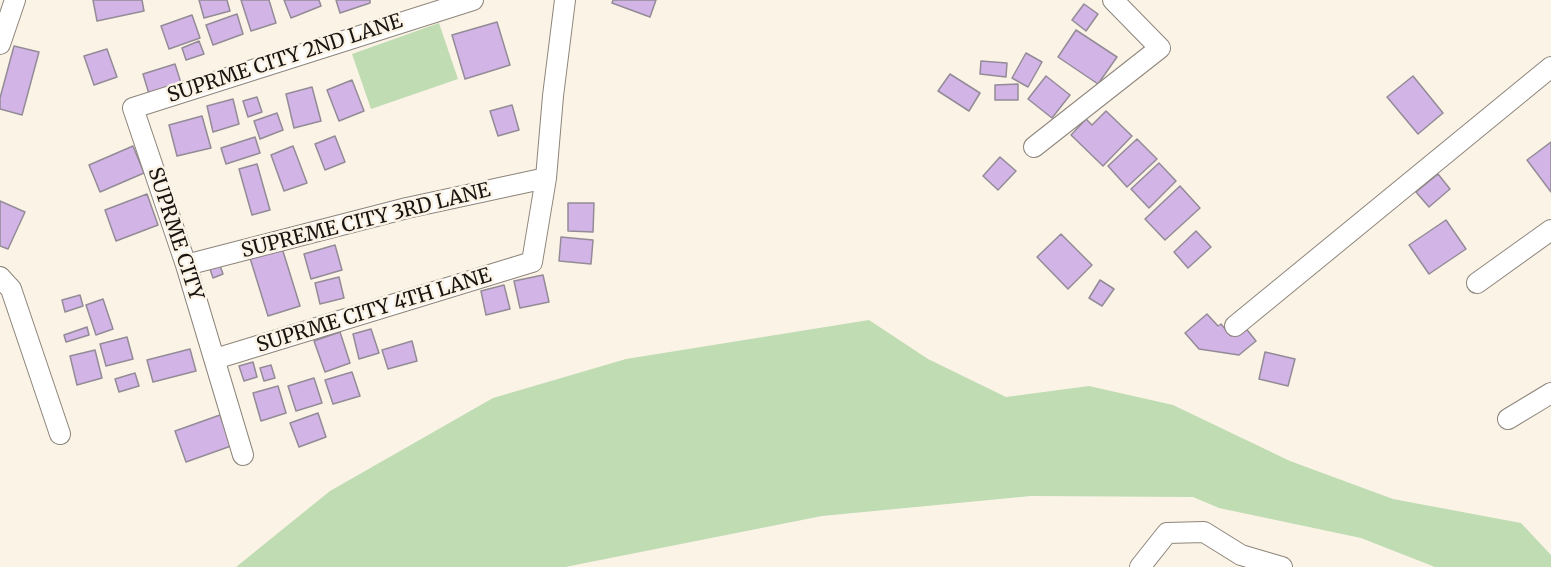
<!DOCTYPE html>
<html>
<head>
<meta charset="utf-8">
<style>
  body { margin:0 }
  canvas { display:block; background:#fcf3e7 }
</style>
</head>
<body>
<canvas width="1551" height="567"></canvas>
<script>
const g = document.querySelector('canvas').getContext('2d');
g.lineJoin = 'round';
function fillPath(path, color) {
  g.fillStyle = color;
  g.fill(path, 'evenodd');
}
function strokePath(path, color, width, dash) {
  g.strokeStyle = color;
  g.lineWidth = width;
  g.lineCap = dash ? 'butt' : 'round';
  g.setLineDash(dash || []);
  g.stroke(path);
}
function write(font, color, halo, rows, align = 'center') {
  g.font = font + ' Merriweather,serif';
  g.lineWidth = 5;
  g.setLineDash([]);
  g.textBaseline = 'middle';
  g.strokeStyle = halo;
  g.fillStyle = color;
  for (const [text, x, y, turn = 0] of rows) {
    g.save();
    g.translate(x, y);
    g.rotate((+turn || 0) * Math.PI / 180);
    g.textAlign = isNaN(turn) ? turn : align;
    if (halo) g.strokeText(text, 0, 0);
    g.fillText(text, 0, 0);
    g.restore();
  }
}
const green = new Path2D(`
  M 439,23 L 458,79 L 371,109 L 352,54 Z
  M 869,320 L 928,359 L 1006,397 L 1089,386 L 1173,405 L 1290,461 L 1393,499 L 1521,523 L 1551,555 L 1551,567 L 1435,567 L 1361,538 L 1219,508 L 1193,497 L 1031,496 L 822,516 L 565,567 L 236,567 L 330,491 L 493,398 L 626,359 Z`);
const building = new Path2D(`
  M 93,0 L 142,0 L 144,11 L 97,21 Z
  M 199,0 L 227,0 L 230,11 L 204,18 Z
  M 241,0 L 269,0 L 276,23 L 251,31 Z
  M 284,0 L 319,0 L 321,6 L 291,18 Z
  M 336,0 L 370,0 L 370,3 L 340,13 Z
  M 613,0 L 656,0 L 650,17 L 612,3 Z
  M 1084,4 L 1098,14 L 1086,31 L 1072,20 Z
  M 237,14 L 243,34 L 213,45 L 206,25 Z
  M 192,15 L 200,38 L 169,49 L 161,26 Z
  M 497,22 L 510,65 L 465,79 L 452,35 Z
  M 1076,30 L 1117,57 L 1098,84 L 1058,57 Z
  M 199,41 L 204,54 L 186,60 L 182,48 Z
  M 14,46 L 39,52 L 22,115 L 0,109 L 0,98 Z
  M 107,49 L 117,77 L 94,85 L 84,56 Z
  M 1026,53 L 1042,62 L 1028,87 L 1012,78 Z
  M 981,61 L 1007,63 L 1006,77 L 980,74 Z
  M 175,64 L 181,83 L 149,94 L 143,74 Z
  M 950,74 L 980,93 L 969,111 L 938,91 Z
  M 1046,76 L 1070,95 L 1052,118 L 1028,99 Z
  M 1413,76 L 1443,113 L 1418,134 L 1387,97 Z
  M 352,80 L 364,111 L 339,121 L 327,90 Z
  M 1018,84 L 1018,100 L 995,100 L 995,85 Z
  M 312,87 L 321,121 L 294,128 L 286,94 Z
  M 257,97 L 262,112 L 248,117 L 243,101 Z
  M 233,99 L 239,124 L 213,132 L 207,106 Z
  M 512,105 L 519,130 L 498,136 L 490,111 Z
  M 1106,111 L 1132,136 L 1103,166 L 1071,135 L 1086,119 L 1092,125 Z
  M 277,113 L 283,130 L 260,139 L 254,121 Z
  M 202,116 L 211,148 L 177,156 L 169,125 Z
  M 335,136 L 345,162 L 325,170 L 315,144 Z
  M 255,137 L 260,153 L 226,164 L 221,148 Z
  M 1137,139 L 1157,159 L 1127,187 L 1108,166 Z
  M 1551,142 L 1551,192 L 1527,160 Z
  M 133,146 L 144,173 L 100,192 L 89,165 Z
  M 293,146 L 307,183 L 284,191 L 271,155 Z
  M 1000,157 L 1016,171 L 998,190 L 983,176 Z
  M 1159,163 L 1176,181 L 1149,208 L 1131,189 Z
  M 257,164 L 270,210 L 252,215 L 239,169 Z
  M 1438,174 L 1450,189 L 1429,207 L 1416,192 Z
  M 1180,186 L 1200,208 L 1165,240 L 1145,219 Z
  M 147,194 L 158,225 L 116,241 L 105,210 Z
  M 0,201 L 25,212 L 8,249 L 0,246 Z
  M 568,203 L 594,203 L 593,232 L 568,231 Z
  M 1446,220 L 1466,249 L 1429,274 L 1409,245 Z
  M 1196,231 L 1211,247 L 1188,268 L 1174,252 Z
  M 1061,234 L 1092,265 L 1068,289 L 1037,257 Z
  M 561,237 L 593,240 L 591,264 L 559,261 Z
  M 335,245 L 342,270 L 311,279 L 304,254 Z
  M 282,248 L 300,306 L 268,316 L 250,258 Z
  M 218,260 L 223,274 L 213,278 L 208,263 Z
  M 543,275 L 549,302 L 520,308 L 514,281 Z
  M 339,277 L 344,298 L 320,304 L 315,283 Z
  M 1100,280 L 1114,289 L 1102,306 L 1089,298 Z
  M 504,285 L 510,309 L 486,315 L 481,291 Z
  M 80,295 L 83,306 L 65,312 L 62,300 Z
  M 103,299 L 113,329 L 96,335 L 86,305 Z
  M 1207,314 L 1218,326 L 1221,324 L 1231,336 L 1244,326 L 1256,341 L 1239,355 L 1199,349 L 1185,333 Z
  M 87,327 L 89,335 L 66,342 L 64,335 Z
  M 371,329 L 379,353 L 359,359 L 353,334 Z
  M 340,332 L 350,363 L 325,372 L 314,341 Z
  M 127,337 L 133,359 L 106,366 L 100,344 Z
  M 412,341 L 417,361 L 388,369 L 382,350 Z
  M 190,349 L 196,371 L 153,382 L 147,360 Z
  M 95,350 L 102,378 L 77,385 L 70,356 Z
  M 1265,352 L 1295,359 L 1288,386 L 1259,379 Z
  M 253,362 L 257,377 L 244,381 L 239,366 Z
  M 271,365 L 275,378 L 264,381 L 260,368 Z
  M 352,372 L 360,396 L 333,404 L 325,380 Z
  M 135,373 L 139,386 L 119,392 L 115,379 Z
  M 314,378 L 322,403 L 296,411 L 288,386 Z
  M 278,386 L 286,413 L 261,421 L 253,393 Z
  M 318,413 L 326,437 L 299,447 L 290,423 Z
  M 220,415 L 231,446 L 186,462 L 175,431 Z`);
const minor = new Path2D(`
  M 0,44 L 15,0
  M 1034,147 L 1160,48 L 1113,0
  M 186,265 L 407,208 L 546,178
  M 0,277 L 11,289 L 60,434
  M 1477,283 L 1551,230
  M 1235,326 L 1551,67
  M 215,359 L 532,262 L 546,178 L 553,96 L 565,0
  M 1508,419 L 1551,393
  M 243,455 L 186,265 L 133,108 L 473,0
  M 1140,567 L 1167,533 L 1204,532 L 1241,555 L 1282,567`);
const streetNames = [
  ["SUPRME CITY 2ND LANE",285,59,-18],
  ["SUPREME CITY 3RD LANE",366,221,-14],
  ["SUPRME CITY",175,234,72],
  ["SUPRME CITY 4TH LANE",374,311,-17]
];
fillPath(green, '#bfdcb3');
fillPath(building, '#d2b4e6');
strokePath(building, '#938c97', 1.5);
strokePath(minor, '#8d857b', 22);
strokePath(minor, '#fff', 20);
write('20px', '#181511', '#fcf3e7', streetNames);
</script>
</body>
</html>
